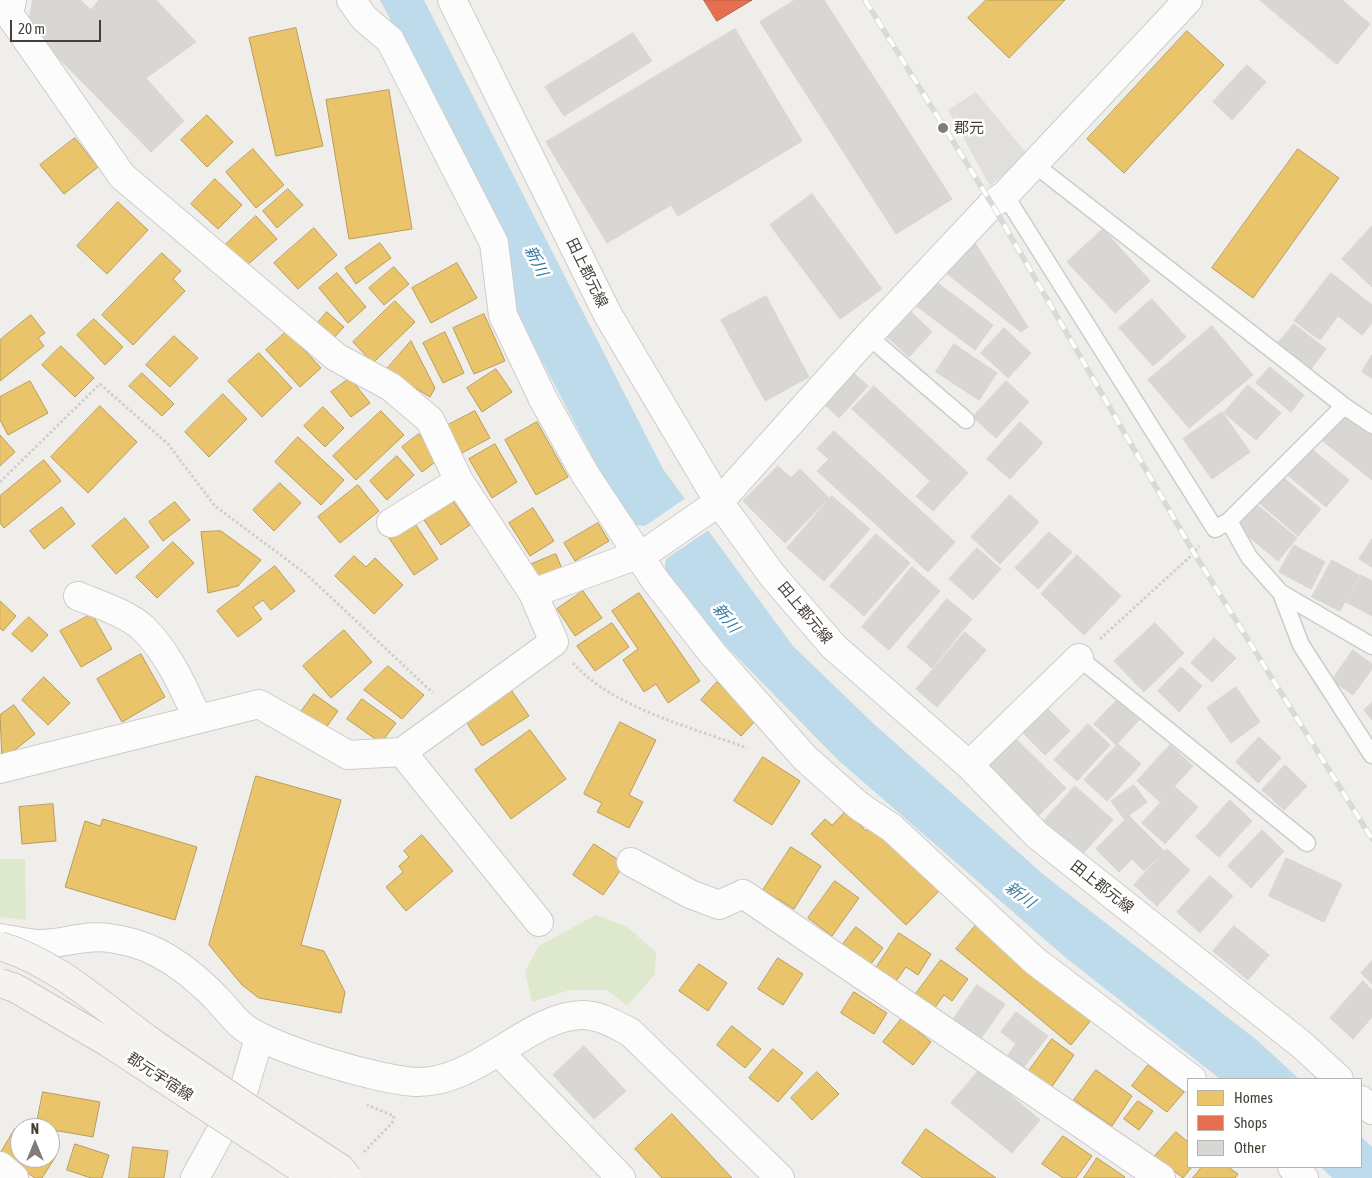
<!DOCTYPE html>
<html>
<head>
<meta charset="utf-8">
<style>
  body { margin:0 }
  #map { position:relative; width:1372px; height:1178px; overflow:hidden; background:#f0eeea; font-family:"Asap Condensed",sans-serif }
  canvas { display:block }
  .legend { position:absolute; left:1187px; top:1078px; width:175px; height:90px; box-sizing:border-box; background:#fff; border:1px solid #b5b2af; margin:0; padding:6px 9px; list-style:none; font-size:15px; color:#453f37 }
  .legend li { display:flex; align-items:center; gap:10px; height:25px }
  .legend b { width:25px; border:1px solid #b5b2af }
  .north { position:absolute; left:10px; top:1118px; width:50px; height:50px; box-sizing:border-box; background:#fff; border:1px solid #b5b2af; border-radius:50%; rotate:0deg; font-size:14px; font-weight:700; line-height:20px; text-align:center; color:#453f37 }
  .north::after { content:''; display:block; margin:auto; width:18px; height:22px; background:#817c76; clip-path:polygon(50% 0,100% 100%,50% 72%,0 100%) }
  .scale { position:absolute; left:10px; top:20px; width:91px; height:22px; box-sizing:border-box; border:2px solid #453f37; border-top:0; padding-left:6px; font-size:15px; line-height:18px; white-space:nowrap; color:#453f37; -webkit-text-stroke:4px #fff; paint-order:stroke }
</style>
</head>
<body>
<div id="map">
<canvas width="1372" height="1178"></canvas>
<ul class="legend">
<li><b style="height:14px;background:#e9c46a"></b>Homes</li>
<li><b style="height:14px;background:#e76f51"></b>Shops</li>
<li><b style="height:14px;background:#d9d7d3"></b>Other</li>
</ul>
<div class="north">N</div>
<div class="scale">20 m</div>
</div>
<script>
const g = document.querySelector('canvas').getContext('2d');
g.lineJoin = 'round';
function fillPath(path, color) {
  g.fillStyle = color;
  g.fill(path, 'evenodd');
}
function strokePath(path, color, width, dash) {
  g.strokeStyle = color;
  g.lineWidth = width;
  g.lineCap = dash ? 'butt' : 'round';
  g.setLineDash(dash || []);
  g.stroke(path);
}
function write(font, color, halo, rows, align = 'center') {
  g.font = font + ' "Asap Condensed","Noto Sans JP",sans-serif';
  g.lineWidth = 5;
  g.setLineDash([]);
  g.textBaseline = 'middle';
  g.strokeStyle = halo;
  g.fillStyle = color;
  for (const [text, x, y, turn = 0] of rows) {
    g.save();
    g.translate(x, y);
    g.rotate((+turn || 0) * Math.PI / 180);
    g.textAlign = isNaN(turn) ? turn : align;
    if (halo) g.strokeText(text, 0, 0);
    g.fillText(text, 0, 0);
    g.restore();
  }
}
const green = new Path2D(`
  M 0,859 L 25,859 L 26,920 L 0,917 Z
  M 596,915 L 627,927 L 656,952 L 655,974 L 627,1006 L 607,990 L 570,990 L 532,1002 L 525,971 L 539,946 Z`);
const parking = new Path2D(`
  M 976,92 L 1027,154 L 990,186 L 948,110 Z`);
const water = new Path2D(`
  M 380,0 L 424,0 L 663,469 L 793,646 L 875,725 L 1044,875 L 1258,1041 L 1299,1079 L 1220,1079 L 1066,958 L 838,760 L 691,610 L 620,509 L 515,310 L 507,244 Z
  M 1361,1137 L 1372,1147 L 1372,1178 L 1332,1178 L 1321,1167 L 1361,1167 Z`);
const pier = new Path2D(`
  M 687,497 L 710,529 L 666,559 L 664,575 L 635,525 L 645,526 Z`);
const homes = new Path2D(`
  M 986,0 L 1065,0 L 1009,58 L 968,18 Z
  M 296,28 L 323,146 L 276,156 L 249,38 Z
  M 1187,31 L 1224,65 L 1124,173 L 1087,139 Z
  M 389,90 L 412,229 L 349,239 L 326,100 Z
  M 207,115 L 233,142 L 207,167 L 181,140 Z
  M 75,138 L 98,167 L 64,194 L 40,165 Z
  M 253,149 L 284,185 L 256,208 L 226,172 Z
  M 1298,149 L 1339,178 L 1253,298 L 1212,268 Z
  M 215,179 L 242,205 L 218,229 L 191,204 Z
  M 288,189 L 303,205 L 277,228 L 263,211 Z
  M 118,202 L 148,230 L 107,274 L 77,246 Z
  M 256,216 L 277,239 L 245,267 L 224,246 Z
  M 314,228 L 337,255 L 298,289 L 274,263 Z
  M 380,243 L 391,258 L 356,284 L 345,268 Z
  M 162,253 L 181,271 L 173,279 L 185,291 L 133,345 L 102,315 Z
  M 457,263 L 477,298 L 431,323 L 412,288 Z
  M 394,267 L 409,284 L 384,305 L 369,288 Z
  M 337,273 L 366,307 L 348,323 L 319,288 Z
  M 395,301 L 415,322 L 373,363 L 353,342 Z
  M 327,312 L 344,327 L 330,342 L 314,327 Z
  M 484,314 L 505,361 L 474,374 L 453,328 Z
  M 31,315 L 45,333 L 38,338 L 44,346 L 0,381 L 0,340 Z
  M 94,319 L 123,347 L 105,365 L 77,335 Z
  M 287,331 L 321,368 L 300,387 L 266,350 Z
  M 445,332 L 464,373 L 443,383 L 423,343 Z
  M 174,336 L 198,358 L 170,387 L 146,365 Z
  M 411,341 L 435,388 L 430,397 L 386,370 Z
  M 61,346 L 94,378 L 75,397 L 42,365 Z
  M 259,353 L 292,388 L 262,417 L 228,381 Z
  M 496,369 L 512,392 L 482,412 L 467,388 Z
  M 142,373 L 174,404 L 162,416 L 129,386 Z
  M 350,378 L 370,403 L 351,417 L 331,392 Z
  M 30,381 L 48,413 L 8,435 L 0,420 L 0,397 Z
  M 223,394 L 247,419 L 209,457 L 185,432 Z
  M 100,406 L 137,442 L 88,493 L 51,457 Z
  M 323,407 L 344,428 L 325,447 L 304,426 Z
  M 381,411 L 404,435 L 356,480 L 333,456 Z
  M 475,411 L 490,438 L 460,454 L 446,426 Z
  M 537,422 L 568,477 L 536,495 L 505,440 Z
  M 419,434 L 439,459 L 422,472 L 402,447 Z
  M 0,435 L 15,452 L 0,466 Z
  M 298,437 L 344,480 L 321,505 L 275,462 Z
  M 495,444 L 517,482 L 492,498 L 469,459 Z
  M 397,456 L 414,475 L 387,500 L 370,481 Z
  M 44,460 L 61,481 L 4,528 L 0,523 L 0,496 Z
  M 280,483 L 301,503 L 274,531 L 253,510 Z
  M 358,485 L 379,511 L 340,543 L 318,517 Z
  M 451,498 L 470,525 L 441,545 L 422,517 Z
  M 175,502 L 190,520 L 163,541 L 149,522 Z
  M 62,507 L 75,524 L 44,549 L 30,531 Z
  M 533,508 L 554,541 L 530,556 L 509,523 Z
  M 125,518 L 149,547 L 116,574 L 92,546 Z
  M 414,522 L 438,559 L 414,575 L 389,538 Z
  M 598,523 L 609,541 L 575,561 L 564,543 Z
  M 221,531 L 261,560 L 238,586 L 208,593 L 201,532 Z
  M 173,542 L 194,563 L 157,598 L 136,577 Z
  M 556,554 L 562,569 L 535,580 L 529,565 Z
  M 354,556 L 366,567 L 375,558 L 403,585 L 374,614 L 335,576 Z
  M 275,566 L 295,591 L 271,610 L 263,600 L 253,607 L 262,619 L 238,637 L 217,611 Z
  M 583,591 L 602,618 L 575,636 L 557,609 Z
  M 639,593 L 700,681 L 668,703 L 656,684 L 644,692 L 623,660 L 638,649 L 612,611 Z
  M 0,601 L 16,616 L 3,631 L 0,628 Z
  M 92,614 L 112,649 L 81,667 L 60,631 Z
  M 29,617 L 48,635 L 32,652 L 12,634 Z
  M 612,623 L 629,647 L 595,671 L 577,646 Z
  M 344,630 L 372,662 L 331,698 L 303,666 Z
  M 141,654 L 165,697 L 122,722 L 97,679 Z
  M 388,666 L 424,695 L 402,719 L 364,690 Z
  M 44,677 L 70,703 L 48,725 L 22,700 Z
  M 717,682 L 758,718 L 741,736 L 701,700 Z
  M 509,687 L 529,716 L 482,746 L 463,717 Z
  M 314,694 L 338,711 L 322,733 L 298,716 Z
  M 362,699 L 396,723 L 381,743 L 347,719 Z
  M 14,705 L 35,734 L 2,760 L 0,715 Z
  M 620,722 L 656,740 L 629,795 L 643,802 L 629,828 L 597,812 L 602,803 L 584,794 Z
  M 530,730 L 566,779 L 511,819 L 475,770 Z
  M 763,757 L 800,781 L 772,825 L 734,801 Z
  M 256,776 L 341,800 L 301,945 L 324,951 L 345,992 L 341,1013 L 259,998 L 242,985 L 209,945 Z
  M 53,804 L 56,841 L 22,844 L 19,807 Z
  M 846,811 L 866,831 L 871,826 L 939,891 L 906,925 L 811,834 L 825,819 L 832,825 Z
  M 103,819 L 197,847 L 175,920 L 65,887 L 85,821 L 100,826 Z
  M 422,835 L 453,871 L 406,911 L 386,887 L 403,872 L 399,866 L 409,857 L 404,851 Z
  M 594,844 L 625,864 L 603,895 L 573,875 Z
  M 791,847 L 821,866 L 794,909 L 763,890 Z
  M 835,881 L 859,898 L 832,936 L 808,918 Z
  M 976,925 L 1091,1020 L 1071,1045 L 956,949 Z
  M 856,927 L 883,948 L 870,965 L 843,944 Z
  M 899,933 L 931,954 L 918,975 L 906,967 L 894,984 L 874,971 Z
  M 778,958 L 803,974 L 783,1005 L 758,989 Z
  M 941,960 L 968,979 L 952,1001 L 944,995 L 931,1013 L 912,999 Z
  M 699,964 L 727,983 L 708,1011 L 679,991 Z
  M 854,992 L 887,1013 L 874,1034 L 841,1013 Z
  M 902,1018 L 931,1042 L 913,1065 L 883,1042 Z
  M 732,1026 L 761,1049 L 745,1068 L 717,1045 Z
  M 1052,1039 L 1074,1055 L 1051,1088 L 1028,1072 Z
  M 773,1049 L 803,1073 L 778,1102 L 749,1078 Z
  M 1148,1065 L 1184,1092 L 1167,1112 L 1132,1086 Z
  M 1096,1070 L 1132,1096 L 1112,1126 L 1074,1100 Z
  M 817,1072 L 839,1094 L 812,1120 L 791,1098 Z
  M 43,1092 L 100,1102 L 93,1137 L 36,1127 Z
  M 1138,1101 L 1153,1111 L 1139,1130 L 1124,1119 Z
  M 672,1114 L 732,1178 L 662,1178 L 635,1149 Z
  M 15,1129 L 20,1132 L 20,1158 L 50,1158 L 50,1152 L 56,1156 L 42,1178 L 35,1178 L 0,1154 Z
  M 926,1129 L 996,1178 L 923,1178 L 902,1163 Z
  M 1176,1132 L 1188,1142 L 1188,1167 L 1192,1167 L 1183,1178 L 1155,1156 Z
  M 1063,1136 L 1092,1156 L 1076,1178 L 1063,1178 L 1042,1164 Z
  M 75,1144 L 109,1155 L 102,1178 L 91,1178 L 67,1170 Z
  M 133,1147 L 168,1151 L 164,1178 L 129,1178 Z
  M 1097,1158 L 1125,1177 L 1124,1178 L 1084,1178 Z
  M 1202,1167 L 1228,1167 L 1238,1174 L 1235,1178 L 1193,1178 Z`);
const shops = new Path2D(`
  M 704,0 L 752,0 L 717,21 Z`);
const building = new Path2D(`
  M 33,0 L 80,0 L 91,10 L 99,0 L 156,0 L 196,42 L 146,78 L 184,121 L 151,152 L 28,27 Z
  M 795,0 L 824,0 L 952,199 L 896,234 L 760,22 Z
  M 1260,0 L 1342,0 L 1370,24 L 1337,64 Z
  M 735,29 L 802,141 L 678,216 L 671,205 L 607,243 L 546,142 Z
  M 633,33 L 652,61 L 564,116 L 545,87 Z
  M 1247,65 L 1266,82 L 1232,120 L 1213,102 Z
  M 812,194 L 882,289 L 840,319 L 770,225 Z
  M 1372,226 L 1372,287 L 1342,259 Z
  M 1103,229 L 1150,281 L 1115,313 L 1067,262 Z
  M 975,243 L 1028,327 L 1021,332 L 941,269 Z
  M 1331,273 L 1372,305 L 1372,323 L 1362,335 L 1338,316 L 1320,340 L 1294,321 Z
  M 934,280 L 993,325 L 975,350 L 915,305 Z
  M 766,296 L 809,377 L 765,401 L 721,320 Z
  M 1152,299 L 1186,337 L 1153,366 L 1119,328 Z
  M 906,307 L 932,332 L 909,357 L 882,332 Z
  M 1294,324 L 1326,349 L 1311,369 L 1278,343 Z
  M 1212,326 L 1253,375 L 1189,428 L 1148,380 Z
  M 1004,328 L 1031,353 L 1008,378 L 981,353 Z
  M 954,344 L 997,373 L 979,400 L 936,372 Z
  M 1372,355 L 1372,378 L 1362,372 Z
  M 1270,367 L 1304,395 L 1291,412 L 1256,383 Z
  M 849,369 L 868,386 L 839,418 L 820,400 Z
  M 1006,381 L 1029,402 L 996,438 L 973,417 Z
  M 1248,385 L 1281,413 L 1256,440 L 1224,413 Z
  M 874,386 L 968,473 L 933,511 L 916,496 L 930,481 L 852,409 Z
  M 1341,411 L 1372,435 L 1372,480 L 1319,438 Z
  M 1222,412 L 1250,452 L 1212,479 L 1183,439 Z
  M 1020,422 L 1043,443 L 1010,479 L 987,459 Z
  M 834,431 L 955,542 L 928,572 L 817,471 L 829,459 L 817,449 Z
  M 1308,446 L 1349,480 L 1326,507 L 1285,473 Z
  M 778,466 L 791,478 L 800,469 L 829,498 L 785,543 L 743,501 Z
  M 1280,475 L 1321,509 L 1298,536 L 1258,502 Z
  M 1010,495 L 1039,522 L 1000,564 L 971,537 Z
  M 832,496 L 870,529 L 824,581 L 787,548 Z
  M 1256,504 L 1297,538 L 1278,561 L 1237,527 Z
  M 1049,532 L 1072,552 L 1038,589 L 1015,568 Z
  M 876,534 L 910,563 L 864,616 L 830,586 Z
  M 1372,539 L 1372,567 L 1359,559 Z
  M 1294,545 L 1325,562 L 1311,589 L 1279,572 Z
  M 977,548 L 1001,569 L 973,600 L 949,579 Z
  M 1077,555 L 1121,596 L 1084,635 L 1041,594 Z
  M 1332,560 L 1359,575 L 1340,611 L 1312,597 Z
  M 912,567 L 940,591 L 889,650 L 862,627 Z
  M 1361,575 L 1372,581 L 1372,616 L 1346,602 Z
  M 947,599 L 972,619 L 932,668 L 907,647 Z
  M 1155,623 L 1184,653 L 1144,692 L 1114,661 Z
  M 965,632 L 986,650 L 937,707 L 916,689 Z
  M 1214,638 L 1236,658 L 1212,682 L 1191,663 Z
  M 1353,650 L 1372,664 L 1372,669 L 1353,695 L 1332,680 Z
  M 1181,667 L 1202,686 L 1179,712 L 1158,691 Z
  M 1236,687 L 1260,722 L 1231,743 L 1207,708 Z
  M 1117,700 L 1139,720 L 1116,745 L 1094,724 Z
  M 1372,703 L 1372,720 L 1364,710 Z
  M 1043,704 L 1070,731 L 1045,755 L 1018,728 Z
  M 1088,724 L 1110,745 L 1077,781 L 1054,760 Z
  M 1012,735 L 1066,788 L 1037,817 L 984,765 Z
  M 1259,737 L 1281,758 L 1258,783 L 1236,762 Z
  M 1118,744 L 1141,764 L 1107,801 L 1084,780 Z
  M 1170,745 L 1193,766 L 1160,802 L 1137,781 Z
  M 1285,765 L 1307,786 L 1284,810 L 1262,790 Z
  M 1134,785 L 1147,802 L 1124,819 L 1111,801 Z
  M 1075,786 L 1113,820 L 1080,857 L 1042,823 Z
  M 1175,787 L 1198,807 L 1165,844 L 1142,823 Z
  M 1230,800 L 1252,821 L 1219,857 L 1196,837 Z
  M 1129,816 L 1164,851 L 1144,871 L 1132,859 L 1119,872 L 1096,849 Z
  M 1262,830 L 1284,851 L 1251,888 L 1228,866 Z
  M 1167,849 L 1190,870 L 1157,906 L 1134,885 Z
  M 1286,858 L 1342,884 L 1324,922 L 1269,896 Z
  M 1210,876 L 1233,896 L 1200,933 L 1177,912 Z
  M 1234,926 L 1269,955 L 1248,980 L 1213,951 Z
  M 1372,961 L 1372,984 L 1361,973 Z
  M 1363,981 L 1372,990 L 1372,1017 L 1353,1039 L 1330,1018 Z
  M 977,985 L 1005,1004 L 980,1040 L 952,1021 Z
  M 1016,1012 L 1048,1036 L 1024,1067 L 1008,1055 L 1016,1044 L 1001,1032 Z
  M 584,1046 L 626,1091 L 594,1119 L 553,1075 Z
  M 980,1069 L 1040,1120 L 1012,1153 L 951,1103 Z`);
const path = new Path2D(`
  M 0,482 L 100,384 L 168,444 L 215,506 L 306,574 L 433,693
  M 1100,639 L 1194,553 L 1199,546
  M 573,663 C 613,708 691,727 747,748
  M 364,1152 L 392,1123 L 394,1116 L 367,1105`);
const lane = new Path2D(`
  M 1034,164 L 1344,406 L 1372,425
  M 1005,195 L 1215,529 L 1229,521 L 1344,406
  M 868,336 L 966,420
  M 1229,521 L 1249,557 L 1281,593 L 1372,646
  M 1281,593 L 1301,645 L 1372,755
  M 1079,658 L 1307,843`);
const street = new Path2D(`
  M 12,0 L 9,14 L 122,176 L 336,357 L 391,387 L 430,420 L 459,481 L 533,593
  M 351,0 L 364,18 L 390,40 L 494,243 L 503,315 L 543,399 L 585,474 L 655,580 L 713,654 L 805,758 L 859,806 L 892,828 L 1035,961 L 1192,1079
  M 452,0 L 608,315 L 719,502 L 772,575 L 834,647 L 969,765 L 1037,835 L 1302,1045 L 1339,1079
  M 391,523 L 459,481
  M 78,596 C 97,604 129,614 144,629 C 169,654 183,687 198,719
  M 402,752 L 539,922
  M 969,765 L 1079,658
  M 0,769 L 259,704 L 348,755 L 402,752 L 554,642 L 533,593 L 648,551 L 719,502 L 868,336 L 992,204 L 1005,195 L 1188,0
  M 631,862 L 690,894 L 719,905 L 743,894 L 1161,1178
  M 0,938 C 12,940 25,943 37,944 C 61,945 86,934 109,938 C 123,940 143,945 156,952 C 178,963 201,982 218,1000 C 226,1008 233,1018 241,1025 C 267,1048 379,1080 415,1082 C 479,1084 528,1014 585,1015 C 601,1016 616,1025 630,1032 L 780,1178
  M 499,1052 L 621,1178
  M 1361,1100 L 1372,1110
  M 0,1166 L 14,1178
  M 1292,1167 L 1304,1178
  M 195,1178 L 244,1089 L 259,1038`);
const rail = new Path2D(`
  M 865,0 L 992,204 L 1194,553 L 1372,839`);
const secondaryBridge = new Path2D(`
  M 0,946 C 57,963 103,1007 150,1041 C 213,1085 276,1127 340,1168 L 348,1178
  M 0,983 L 15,988 L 109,1043 L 315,1178`);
const markers = [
  [943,128,6,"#817c76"]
];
const poiNames = [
  ["郡元",954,128]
];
const streetNames = [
  ["田上郡元線",587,273,64],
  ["田上郡元線",805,613,50],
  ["田上郡元線",1102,887,38],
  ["郡元宇宿線",160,1077,33]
];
const waterNames = [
  ["新川",536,261,63],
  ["新川",726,618,51],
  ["新川",1020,895,37]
];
fillPath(green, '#dee8cc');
fillPath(parking, '#e1dfdb');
fillPath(water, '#bedbeb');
fillPath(pier, '#f0eeea');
fillPath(homes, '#e9c46a');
strokePath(homes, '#b89c5b', 1);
fillPath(shops, '#e76f51');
strokePath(shops, '#b66149', 1);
fillPath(building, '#d9d7d3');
strokePath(building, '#d8d5d0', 1);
strokePath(lane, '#ceccc8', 19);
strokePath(street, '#ceccc8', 30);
strokePath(path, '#d1cecb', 3, [2.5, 2.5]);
strokePath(lane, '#fdfcfc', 16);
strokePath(street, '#fdfcfc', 28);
strokePath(rail, '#d9d9d8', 5.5);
strokePath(rail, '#fff', 4, [11]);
strokePath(secondaryBridge, '#cecac1', 30, []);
strokePath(secondaryBridge, '#f5f3ef', 28);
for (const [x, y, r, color] of markers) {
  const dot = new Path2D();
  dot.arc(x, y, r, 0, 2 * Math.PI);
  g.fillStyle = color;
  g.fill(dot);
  strokePath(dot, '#fff', 2);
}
write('15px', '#453f37', '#fff', poiNames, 'left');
write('15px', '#453f37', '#fff', streetNames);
write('italic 16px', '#367aa1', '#fff', waterNames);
</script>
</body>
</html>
